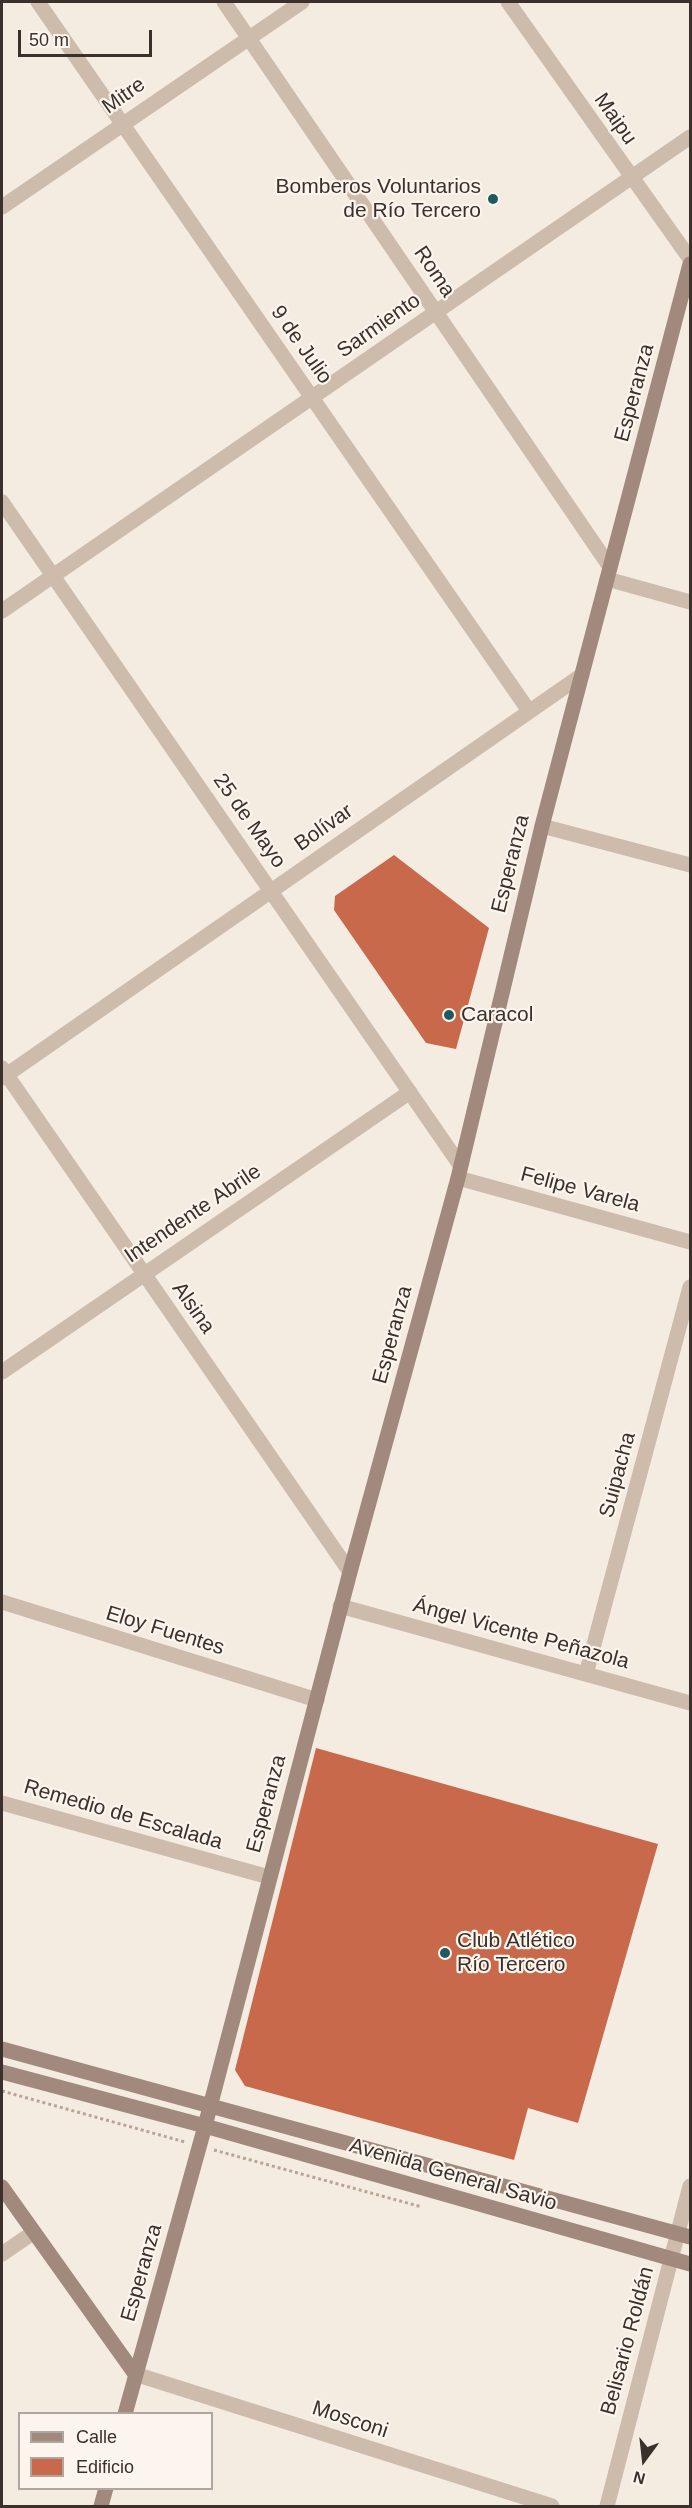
<!DOCTYPE html>
<html>
<head>
<meta charset="utf-8">
<style>
  body { margin:0 }
  #map { position:relative; width:692px; height:2508px; overflow:hidden; background:#f4ebe1; font-family:Arial,sans-serif }
  canvas { display:block }
  .frame { position:absolute; inset:0; border:3px solid #3b302b; pointer-events:none }
  .legend { position:absolute; left:18px; top:2412px; width:195px; height:78px; box-sizing:border-box; background:#fbf5ee; border:2px solid #aea6a0; margin:0; padding:8px 10px; list-style:none; font-size:18px; color:#3b302b }
  .legend li { display:flex; align-items:center; gap:12px; height:30px }
  .legend b { width:30px; border:2px solid #aea6a0 }
  .north { position:absolute; left:614px; top:2430px; width:60px; height:60px; -webkit-text-stroke:4px #fbf5ee; paint-order:stroke; rotate:195deg; font-size:16px; font-weight:700; line-height:24px; text-align:center; color:#3b302b }
  .north::after { content:''; display:block; margin:auto; width:21px; height:27px; background:#3b302b; clip-path:polygon(50% 0,100% 100%,50% 72%,0 100%) }
  .scale { position:absolute; left:18px; top:30px; width:134px; height:27px; box-sizing:border-box; border:3px solid #3b302b; border-top:0; padding-left:8px; font-size:18px; line-height:21px; white-space:nowrap; color:#3b302b; -webkit-text-stroke:4px #fbf5ee; paint-order:stroke }
</style>
</head>
<body>
<div id="map">
<canvas width="692" height="2508"></canvas>
<div class="frame"></div>
<ul class="legend">
<li><b style="height:8px;background:#a18a7d"></b>Calle</li>
<li><b style="height:16px;background:#c8694b"></b>Edificio</li>
</ul>
<div class="north">N</div>
<div class="scale">50 m</div>
</div>
<script>
const g = document.querySelector('canvas').getContext('2d');
g.lineJoin = 'round';
function fillPath(path, color) {
  g.fillStyle = color;
  g.fill(path, 'evenodd');
}
function strokePath(path, color, width, dash) {
  g.strokeStyle = color;
  g.lineWidth = width;
  g.lineCap = dash ? 'butt' : 'round';
  g.setLineDash(dash || []);
  g.stroke(path);
}
function write(font, color, halo, rows, align = 'center') {
  g.font = font + ' Arial,sans-serif';
  g.lineWidth = 4.5;
  g.setLineDash([]);
  g.textBaseline = 'middle';
  g.strokeStyle = halo;
  g.fillStyle = color;
  for (const [text, x, y, turn = 0] of rows) {
    g.save();
    g.translate(x, y);
    g.rotate((+turn || 0) * Math.PI / 180);
    g.textAlign = isNaN(turn) ? turn : align;
    if (halo) g.strokeText(text, 0, 0);
    g.fillText(text, 0, 0);
    g.restore();
  }
}
const building = new Path2D(`
  M 394,855 L 489,928 L 456,1049 L 426,1043 L 334,910 L 335,896 Z
  M 316,1748 L 658,1844 L 578,2123 L 528,2108 L 514,2160 L 245,2086 L 235,2070 Z`);
const path = new Path2D(`
  M 2,2091 L 185,2142
  M 214,2150 L 422,2207`);
const minor = new Path2D(`
  M 38,2 L 529,711
  M 224,2 L 610,567
  M 508,2 L 690,259
  M 2,207 L 302,2
  M 2,502 L 460,1165
  M 607,579 L 690,602
  M 2,611 L 690,137
  M 542,826 L 690,865
  M 2,1068 L 350,1572
  M 2,1078 L 582,675
  M 458,1178 L 690,1242
  M 2,1372 L 410,1092
  M 2,1602 L 317,1700
  M 340,1606 L 690,1703
  M 586,1674 L 690,1287
  M 2,1803 L 269,1877
  M 2,2254 L 34,2232
  M 135,2374 L 552,2506
  M 607,2506 L 690,2186`);
const secondary = new Path2D(`
  M 2,2049 L 690,2237
  M 2,2072 L 205,2126 L 690,2264
  M 2,2187 L 135,2374
  M 125,2414 L 205,2126 L 350,1572 L 458,1178 L 542,826 L 690,264
  M 101,2506 L 106,2488`);
const markers = [
  [493,199,6,"#1f5a5e"],
  [449,1015,6,"#1f5a5e"],
  [445,1953,6,"#1f5a5e"]
];
const streetNames = [
  ["Mitre",124,96,-35],
  ["Maipu",615,119,55],
  ["Roma",434,272,56],
  ["Sarmiento",379,326,-35],
  ["9 de Julio",301,345,55],
  ["Esperanza",635,393,-75],
  ["25 de Mayo",249,821,55],
  ["Bolívar",324,828,-35],
  ["Esperanza",511,864,-76],
  ["Felipe Varela",580,1190,15],
  ["Intendente Abrile",193,1214,-34],
  ["Alsina",193,1308,55],
  ["Esperanza",393,1335,-75],
  ["Suipacha",618,1475,-75],
  ["Eloy Fuentes",165,1631,17],
  ["Ángel Vicente Peñazola",521,1634,15],
  ["Esperanza",267,1804,-75],
  ["Remedio de Escalada",123,1815,16],
  ["Avenida General Savio",453,2175,16],
  ["Esperanza",142,2273,-74],
  ["Belisario Roldán",628,2341,-75],
  ["Mosconi",350,2420,18]
];
const poiNames = [
  ["Bomberos Voluntarios",481,187,"right"],
  ["de Río Tercero",481,211,"right"],
  ["Caracol",461,1015],
  ["Club Atlético",457,1941],
  ["Río Tercero",457,1965]
];
fillPath(building, '#c8694b');
strokePath(path, '#b9a596', 3, [3, 3]);
strokePath(minor, '#cdbbac', 15);
strokePath(secondary, '#a18a7d', 15);
for (const [x, y, r, color] of markers) {
  const dot = new Path2D();
  dot.arc(x, y, r, 0, 2 * Math.PI);
  g.fillStyle = color;
  g.fill(dot);
  strokePath(dot, '#fbf5ee', 2);
}
write('21px', '#3b302b', '#fbf5ee', streetNames);
write('21px', '#3b302b', '#fbf5ee', poiNames, 'left');
</script>
</body>
</html>
